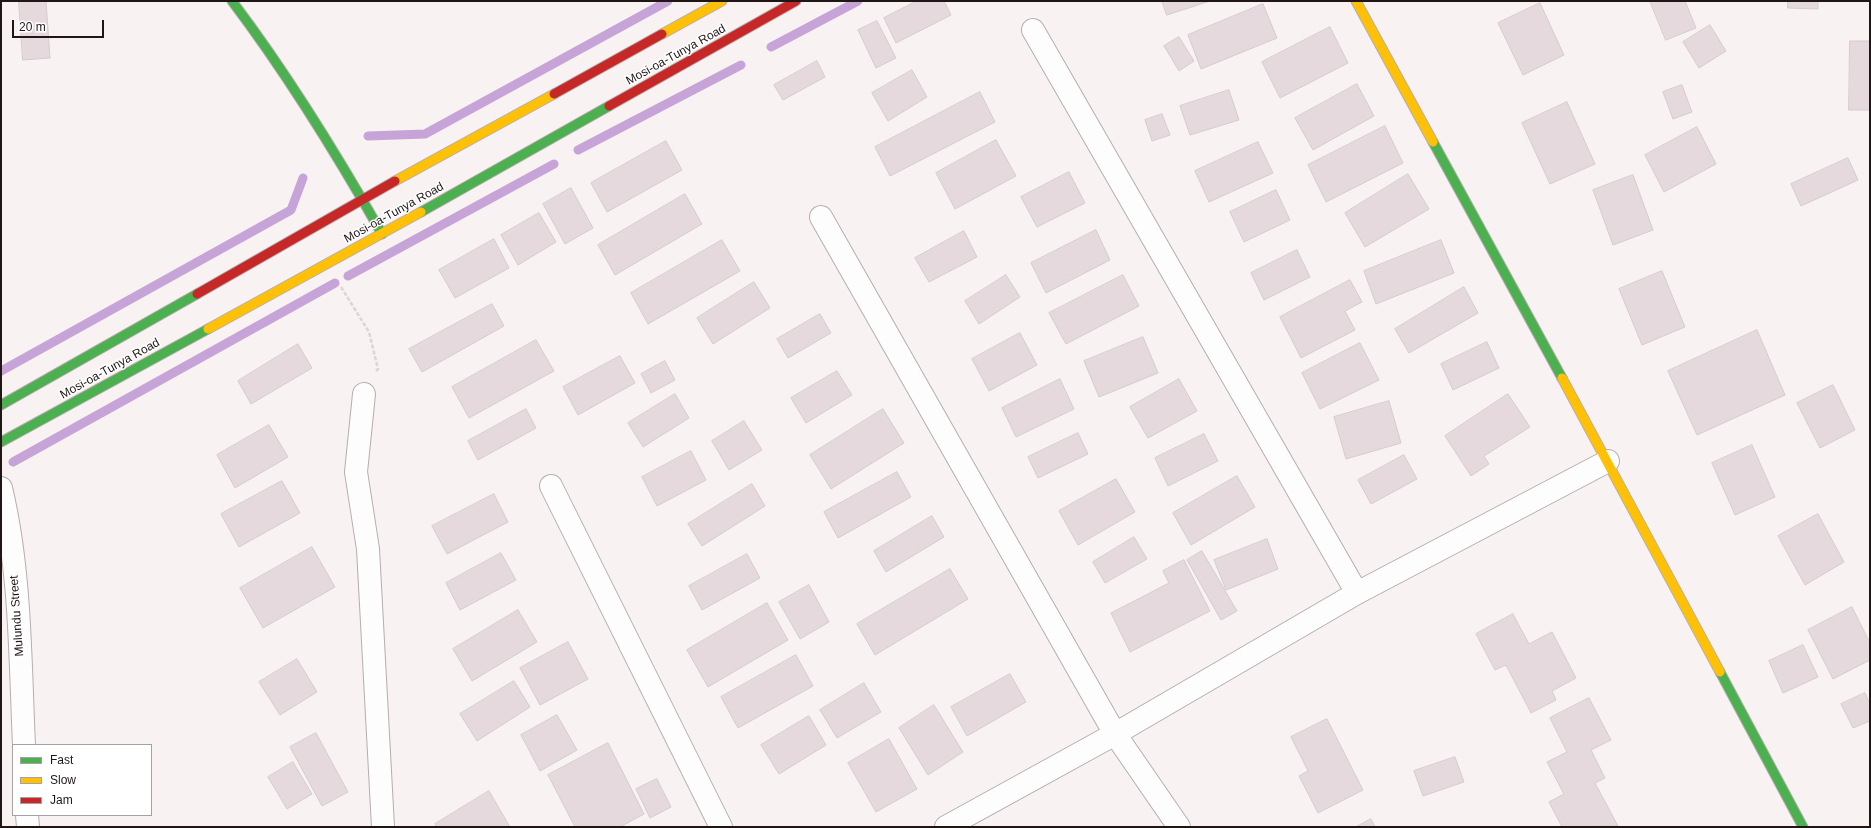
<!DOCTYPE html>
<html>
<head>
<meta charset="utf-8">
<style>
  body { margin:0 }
  #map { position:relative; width:1871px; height:828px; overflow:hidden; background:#f8f2f2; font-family:Helvetica,sans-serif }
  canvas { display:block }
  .frame { position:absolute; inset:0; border:2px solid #201616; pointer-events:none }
  .legend { position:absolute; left:12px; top:744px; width:140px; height:72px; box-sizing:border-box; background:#fff; border:1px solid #a6a2a2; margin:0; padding:5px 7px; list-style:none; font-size:12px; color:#201616 }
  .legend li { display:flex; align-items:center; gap:8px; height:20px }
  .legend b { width:20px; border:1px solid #a6a2a2 }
  .scale { position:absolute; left:12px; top:20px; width:92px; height:18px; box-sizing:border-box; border:2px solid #201616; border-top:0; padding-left:5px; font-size:12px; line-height:14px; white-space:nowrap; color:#201616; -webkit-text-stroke:3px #fff; paint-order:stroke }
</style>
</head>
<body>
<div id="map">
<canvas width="1871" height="828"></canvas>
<div class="frame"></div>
<ul class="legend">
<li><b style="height:5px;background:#4caf50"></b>Fast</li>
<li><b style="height:5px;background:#ffc107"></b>Slow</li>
<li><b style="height:5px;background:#c62828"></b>Jam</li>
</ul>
<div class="scale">20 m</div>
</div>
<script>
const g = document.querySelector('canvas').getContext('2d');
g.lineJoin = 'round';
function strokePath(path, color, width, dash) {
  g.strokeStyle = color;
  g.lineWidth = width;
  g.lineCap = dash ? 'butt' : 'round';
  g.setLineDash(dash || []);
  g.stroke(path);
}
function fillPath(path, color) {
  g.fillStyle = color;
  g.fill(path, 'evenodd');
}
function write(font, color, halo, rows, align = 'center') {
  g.font = font + ' Helvetica,sans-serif';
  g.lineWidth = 3;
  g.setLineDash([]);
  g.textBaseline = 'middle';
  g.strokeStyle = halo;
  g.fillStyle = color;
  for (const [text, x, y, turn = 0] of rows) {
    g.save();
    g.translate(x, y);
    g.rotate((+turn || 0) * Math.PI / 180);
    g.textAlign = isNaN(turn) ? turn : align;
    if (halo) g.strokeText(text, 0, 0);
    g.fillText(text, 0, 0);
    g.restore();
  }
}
const stream = new Path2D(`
  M 771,47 L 858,1
  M 368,136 L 425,134 L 668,1
  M 578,150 L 741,65
  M 348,276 L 554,164
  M 1,371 L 291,210 L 303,178
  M 13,462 L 335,283`);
const building = new Path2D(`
  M 19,1 L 46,1 L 50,58 L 23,60 Z
  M 917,1 L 944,1 L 951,15 L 896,43 L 884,18 Z
  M 1162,1 L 1210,1 L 1167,15 Z
  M 1650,1 L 1685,1 L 1696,28 L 1666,40 Z
  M 1788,1 L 1818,1 L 1818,9 L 1788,8 Z
  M 1540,3 L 1564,55 L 1523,75 L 1498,23 Z
  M 1263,4 L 1277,38 L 1201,69 L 1188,35 Z
  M 877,21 L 896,58 L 876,68 L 858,30 Z
  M 1710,25 L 1726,51 L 1699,68 L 1683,42 Z
  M 1330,27 L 1348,63 L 1280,98 L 1262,62 Z
  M 1179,37 L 1194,61 L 1179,71 L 1164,46 Z
  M 1850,41 L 1870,41 L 1870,110 L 1849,110 Z
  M 817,61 L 825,77 L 783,100 L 774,85 Z
  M 912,70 L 927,97 L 888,121 L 872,93 Z
  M 1357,84 L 1374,116 L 1313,150 L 1295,118 Z
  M 1682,85 L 1692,112 L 1673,119 L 1663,92 Z
  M 1229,90 L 1239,120 L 1190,135 L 1180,106 Z
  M 980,92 L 995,122 L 890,176 L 875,147 Z
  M 1567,102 L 1595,164 L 1550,184 L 1522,123 Z
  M 1162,114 L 1170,135 L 1152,141 L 1145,120 Z
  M 1385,126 L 1403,163 L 1326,202 L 1308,165 Z
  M 1697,127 L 1716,164 L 1664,192 L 1645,155 Z
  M 996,140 L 1016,176 L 955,209 L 936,173 Z
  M 666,141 L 682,170 L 607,212 L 591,183 Z
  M 1258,142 L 1273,173 L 1209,202 L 1195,171 Z
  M 1848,158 L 1858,180 L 1801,206 L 1791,184 Z
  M 1069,172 L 1085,203 L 1037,227 L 1021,197 Z
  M 1408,174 L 1429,209 L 1365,247 L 1345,213 Z
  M 1633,175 L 1653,230 L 1613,245 L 1593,190 Z
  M 571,188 L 593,228 L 565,244 L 543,204 Z
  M 1276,190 L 1290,220 L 1244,242 L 1230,212 Z
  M 685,194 L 702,224 L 615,275 L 598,245 Z
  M 539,213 L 556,242 L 518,265 L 501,235 Z
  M 1096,230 L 1110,260 L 1046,293 L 1031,263 Z
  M 964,231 L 977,257 L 929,282 L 915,258 Z
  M 494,239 L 509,268 L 455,298 L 439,270 Z
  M 722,240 L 740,271 L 648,324 L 631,293 Z
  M 1441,240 L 1454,273 L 1376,304 L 1364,271 Z
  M 1297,250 L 1310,277 L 1264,300 L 1251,273 Z
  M 1662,271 L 1685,327 L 1642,345 L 1619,289 Z
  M 1006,275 L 1020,297 L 979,324 L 965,301 Z
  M 1123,275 L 1139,306 L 1066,344 L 1049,313 Z
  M 1350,280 L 1362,302 L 1345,311 L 1355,330 L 1301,358 L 1280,317 Z
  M 754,282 L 770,308 L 713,344 L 697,318 Z
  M 1464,287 L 1478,313 L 1409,353 L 1395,329 Z
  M 492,304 L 504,326 L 422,372 L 409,349 Z
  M 820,314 L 831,333 L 788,358 L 777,339 Z
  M 1757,330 L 1785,395 L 1697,435 L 1668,371 Z
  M 1020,333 L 1037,365 L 989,391 L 972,359 Z
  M 1143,337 L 1158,373 L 1099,397 L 1084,361 Z
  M 536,340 L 554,371 L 469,418 L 452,387 Z
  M 1487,342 L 1499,368 L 1453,390 L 1441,364 Z
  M 1360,343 L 1379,380 L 1320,409 L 1302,373 Z
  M 298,344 L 312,368 L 251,404 L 238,381 Z
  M 620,356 L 635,383 L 578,415 L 563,387 Z
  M 665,361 L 675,380 L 651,393 L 641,374 Z
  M 837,371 L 852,395 L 806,423 L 791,398 Z
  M 1060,379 L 1074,409 L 1016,437 L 1002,408 Z
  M 1179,379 L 1197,411 L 1148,438 L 1130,407 Z
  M 1833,385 L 1855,430 L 1820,448 L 1797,403 Z
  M 675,394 L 689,418 L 643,447 L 628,423 Z
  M 1508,394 L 1530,427 L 1484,456 L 1489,464 L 1471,476 L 1445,436 Z
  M 1389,401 L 1401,443 L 1346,459 L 1334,417 Z
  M 526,409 L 536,428 L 478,460 L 468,441 Z
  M 883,409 L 904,443 L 831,489 L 810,455 Z
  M 744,421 L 762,450 L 729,470 L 712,441 Z
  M 269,425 L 288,457 L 235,488 L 217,455 Z
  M 1078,433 L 1088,454 L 1038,478 L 1028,457 Z
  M 1204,434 L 1218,461 L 1168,486 L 1155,458 Z
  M 1752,445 L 1775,497 L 1735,515 L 1712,463 Z
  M 691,451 L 706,480 L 657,506 L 642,477 Z
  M 1404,455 L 1417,479 L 1371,504 L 1358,480 Z
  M 897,472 L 911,497 L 838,538 L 824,512 Z
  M 1237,476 L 1255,507 L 1191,545 L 1173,513 Z
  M 1116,479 L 1135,512 L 1078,545 L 1059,511 Z
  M 282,481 L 300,513 L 239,547 L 221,514 Z
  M 752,484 L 765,506 L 702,546 L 688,524 Z
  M 494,494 L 508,522 L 447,554 L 432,526 Z
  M 1818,514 L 1844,562 L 1805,585 L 1778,536 Z
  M 932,516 L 944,537 L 886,572 L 874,551 Z
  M 1134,537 L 1147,559 L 1105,583 L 1093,562 Z
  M 1267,539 L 1278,569 L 1226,590 L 1214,560 Z
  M 312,547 L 335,587 L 263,628 L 240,588 Z
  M 1202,551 L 1237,611 L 1221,620 L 1187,560 Z
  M 501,553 L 516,580 L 460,610 L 446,583 Z
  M 747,554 L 760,578 L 702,610 L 689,586 Z
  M 1184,560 L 1210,611 L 1130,652 L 1111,613 L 1169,583 L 1163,571 Z
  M 950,569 L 968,599 L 875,655 L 857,624 Z
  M 809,585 L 829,622 L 800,639 L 779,602 Z
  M 767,603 L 788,640 L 708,687 L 687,650 Z
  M 1852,607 L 1870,643 L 1870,660 L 1833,679 L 1808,630 Z
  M 518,610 L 537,642 L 472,681 L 453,649 Z
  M 1513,614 L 1529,644 L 1552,632 L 1576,678 L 1552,691 L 1556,700 L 1531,713 L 1506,665 L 1495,670 L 1476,634 Z
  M 568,642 L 588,679 L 540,705 L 520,668 Z
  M 1803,645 L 1818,677 L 1783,693 L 1769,661 Z
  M 796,655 L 813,686 L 738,728 L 721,697 Z
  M 297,659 L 317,692 L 280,715 L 259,682 Z
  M 1010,674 L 1026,702 L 967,736 L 951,707 Z
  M 514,681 L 530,707 L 477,741 L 460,714 Z
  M 864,683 L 881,712 L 837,738 L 820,710 Z
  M 1865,693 L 1870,704 L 1870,721 L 1853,728 L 1841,704 Z
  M 1589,698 L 1611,740 L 1591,750 L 1605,778 L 1595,783 L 1618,826 L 1562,827 L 1549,802 L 1564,794 L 1547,762 L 1567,752 L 1550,718 Z
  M 934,705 L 963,752 L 928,775 L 899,728 Z
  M 557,715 L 577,750 L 540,771 L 521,735 Z
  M 809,716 L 826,745 L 779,774 L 761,745 Z
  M 1327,719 L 1363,790 L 1318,813 L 1299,776 L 1308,771 L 1291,737 Z
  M 316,733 L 348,792 L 322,806 L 290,747 Z
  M 889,739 L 917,789 L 876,812 L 848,763 Z
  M 608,743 L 644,814 L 620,827 L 575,827 L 548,775 Z
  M 1455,757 L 1464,782 L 1423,796 L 1414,771 Z
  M 293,762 L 312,794 L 287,809 L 268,777 Z
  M 657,779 L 671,807 L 650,818 L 636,789 Z
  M 489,791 L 510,827 L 437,827 L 435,824 Z
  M 1371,819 L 1375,827 L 1356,827 Z`);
const path = new Path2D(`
  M 341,287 L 369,332 L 378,369 L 376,371`);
const street = new Path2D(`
  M 1033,30 L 1357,593
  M 821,217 L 1115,734 L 1179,827
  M 364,394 L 356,472 L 368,549 L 383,827
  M 551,486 L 721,827
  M 1,488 C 21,572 20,660 24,745
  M 27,815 L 28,827
  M 946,827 L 1115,734 L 1357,593 L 1608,461`);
const fast = new Path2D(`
  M 232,1 C 288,75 336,153 382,234
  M 1433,142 L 1562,378
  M 421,212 L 609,106
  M 1,405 L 197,294
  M 1,442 L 208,329
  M 1720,672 L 1803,827`);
const slow = new Path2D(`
  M 1356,1 L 1433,142
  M 662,34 L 722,1
  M 395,181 L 554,94
  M 208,329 L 421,212
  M 1562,378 L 1720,672`);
const jam = new Path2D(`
  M 554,94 L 662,34
  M 609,106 L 796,1
  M 197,294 L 395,181`);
const streetNames = [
  ["Mosi-oa-Tunya Road",676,55,-29],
  ["Mosi-oa-Tunya Road",394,213,-29],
  ["Mosi-oa-Tunya Road",110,369,-29],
  ["Mulundu Street",17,616,-94]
];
strokePath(stream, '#c6a4d8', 9);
fillPath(building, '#e5d9de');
strokePath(building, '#d3ccce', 1);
strokePath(street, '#b6aeae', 24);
strokePath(fast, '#b6aeae', 11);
strokePath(slow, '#b6aeae', 11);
strokePath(jam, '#b6aeae', 11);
strokePath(path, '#d9d6d6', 2.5, [4, 2]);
strokePath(street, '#fefdfd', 22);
strokePath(fast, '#4caf50', 9);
strokePath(slow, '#ffc107', 9);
strokePath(jam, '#c62828', 9);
write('12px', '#201616', '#fff', streetNames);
</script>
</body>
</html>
